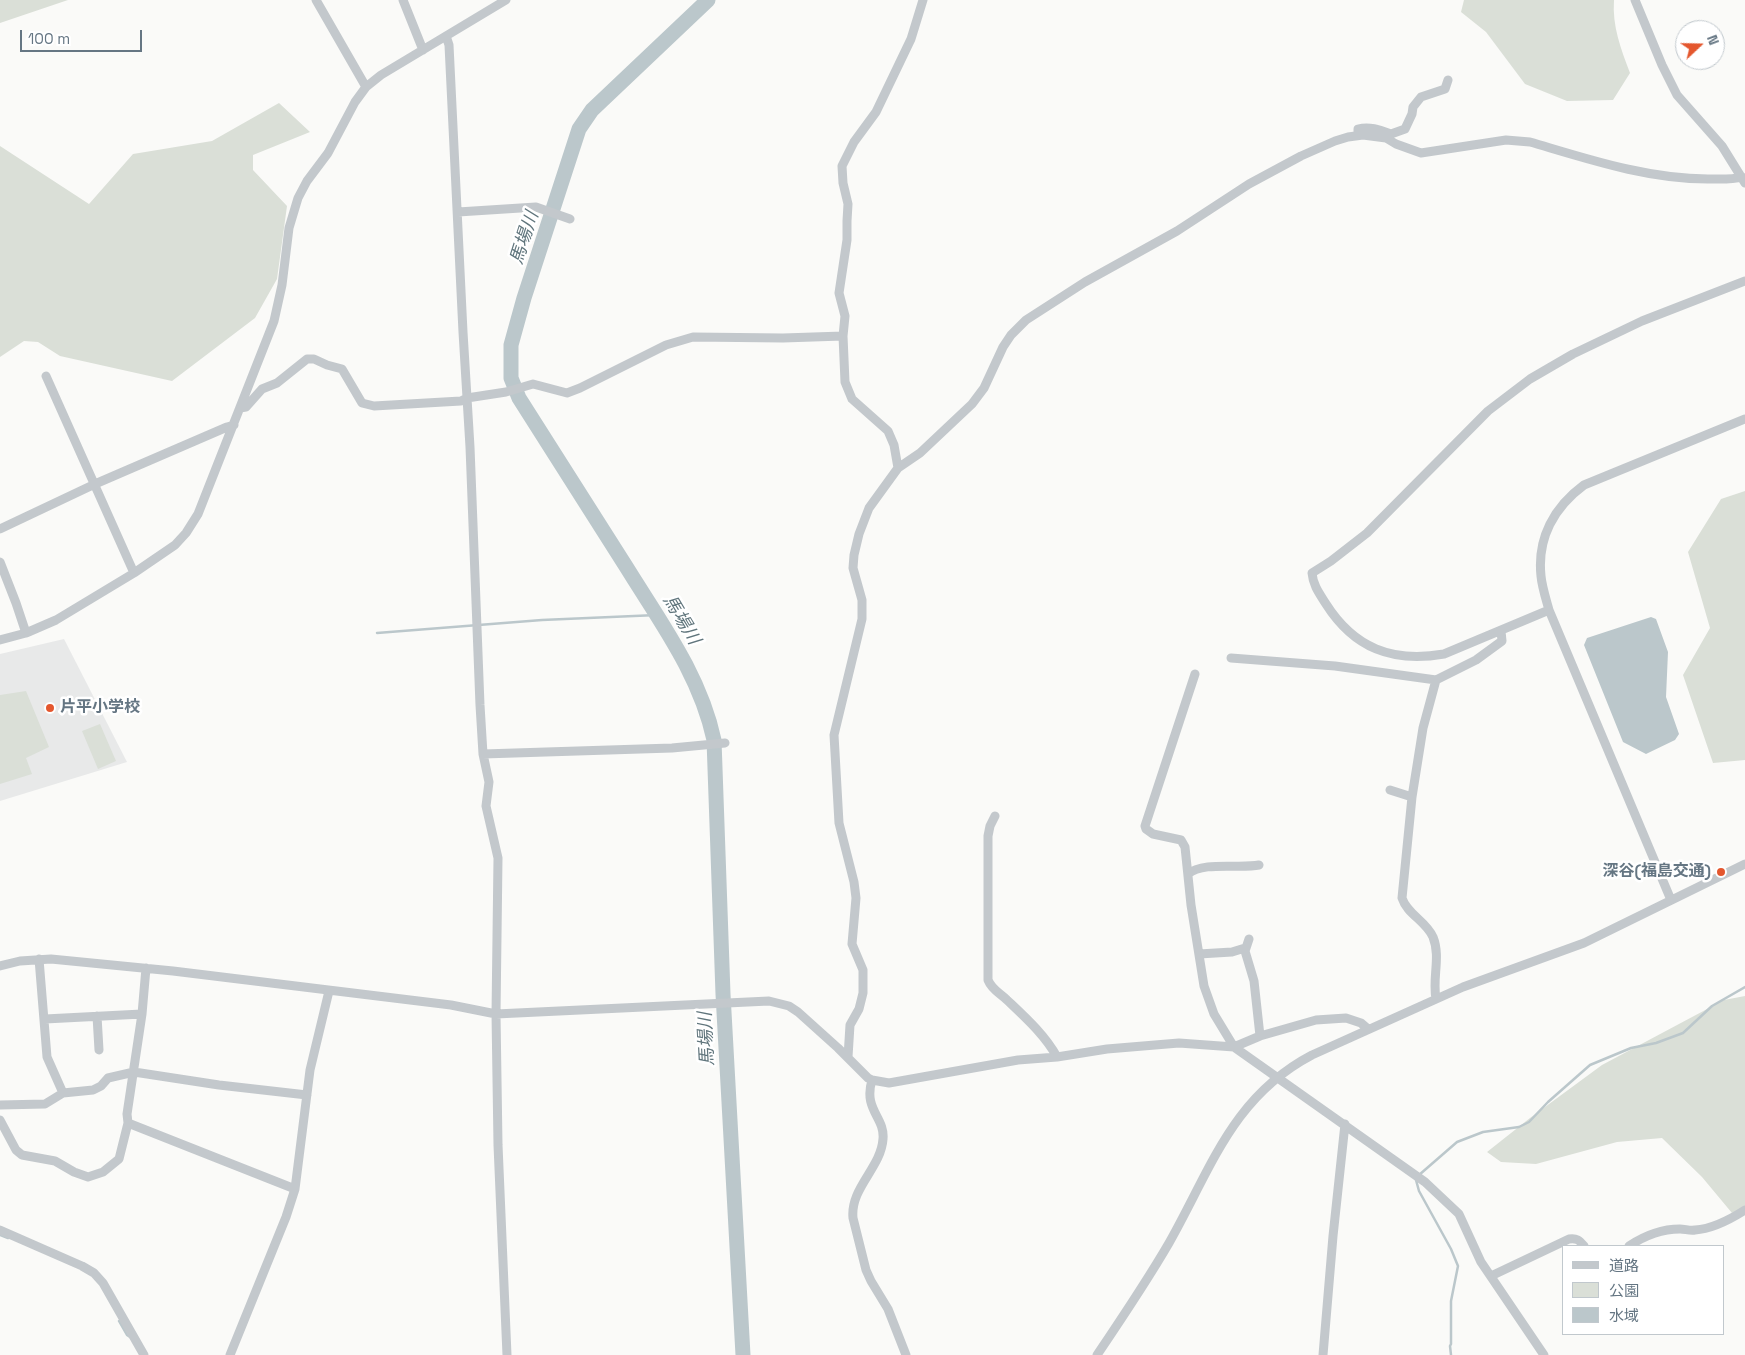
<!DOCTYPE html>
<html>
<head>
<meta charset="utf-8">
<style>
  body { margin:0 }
  #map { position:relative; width:1745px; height:1355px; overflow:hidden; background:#fafaf8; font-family:"Space Grotesk","Noto Sans JP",sans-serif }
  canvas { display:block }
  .legend { position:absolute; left:1562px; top:1245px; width:162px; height:90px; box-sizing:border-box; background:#fff; border:1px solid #c1c8cd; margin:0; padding:6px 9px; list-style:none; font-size:15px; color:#657683 }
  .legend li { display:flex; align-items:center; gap:10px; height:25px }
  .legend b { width:25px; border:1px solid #c1c8cd }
  .north { position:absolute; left:1675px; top:20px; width:50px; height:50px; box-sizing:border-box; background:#fff; border:1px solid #c1c8cd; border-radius:50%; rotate:69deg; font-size:14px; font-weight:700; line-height:20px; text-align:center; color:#657683 }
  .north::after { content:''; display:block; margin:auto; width:18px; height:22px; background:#e4572e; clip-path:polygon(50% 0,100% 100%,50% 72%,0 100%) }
  .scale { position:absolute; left:20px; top:30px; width:122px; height:22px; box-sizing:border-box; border:2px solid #657683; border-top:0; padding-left:6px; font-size:15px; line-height:18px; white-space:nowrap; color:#657683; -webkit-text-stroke:4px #fff; paint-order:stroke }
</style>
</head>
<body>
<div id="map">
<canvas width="1745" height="1355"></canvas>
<ul class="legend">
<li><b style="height:6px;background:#c3c8cc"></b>道路</li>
<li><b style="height:14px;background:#dadfd7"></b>公園</li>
<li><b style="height:14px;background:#bbc7cb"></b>水域</li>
</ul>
<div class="north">N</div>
<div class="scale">100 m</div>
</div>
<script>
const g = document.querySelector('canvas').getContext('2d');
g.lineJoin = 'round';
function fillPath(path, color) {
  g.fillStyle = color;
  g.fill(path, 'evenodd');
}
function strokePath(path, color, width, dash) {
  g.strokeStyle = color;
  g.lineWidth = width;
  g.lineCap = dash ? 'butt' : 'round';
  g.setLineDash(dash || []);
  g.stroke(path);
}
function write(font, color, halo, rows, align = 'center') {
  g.font = font + ' "Space Grotesk","Noto Sans JP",sans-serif';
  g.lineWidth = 5;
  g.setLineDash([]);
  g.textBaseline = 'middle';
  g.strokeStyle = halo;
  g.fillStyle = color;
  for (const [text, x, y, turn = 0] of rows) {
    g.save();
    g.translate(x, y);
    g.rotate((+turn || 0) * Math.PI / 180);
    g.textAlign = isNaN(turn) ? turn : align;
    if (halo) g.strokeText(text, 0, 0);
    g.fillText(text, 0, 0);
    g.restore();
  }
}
const built = new Path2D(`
  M 64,639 L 127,762 L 0,801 L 0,654 Z`);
const green = new Path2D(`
  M 0,0 L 68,0 L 0,23 Z
  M 1464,0 L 1614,0 C 1612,26 1621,49 1630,73 L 1613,100 L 1567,101 L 1525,84 L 1486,32 L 1461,12 Z
  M 279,103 L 310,132 L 253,155 L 253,170 L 287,206 L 277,279 L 255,318 L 172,381 L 60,356 L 38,342 L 24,341 L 0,357 L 0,146 L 89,204 L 133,154 L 212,141 Z
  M 1745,491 L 1745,760 L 1713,763 L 1683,675 L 1710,628 L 1688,552 L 1721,499 Z
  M 26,691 L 49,747 L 26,758 L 32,774 L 0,784 L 0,695 Z
  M 100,724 L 116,761 L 98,769 L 82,731 Z
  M 1745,996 L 1745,1208 L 1732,1213 L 1702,1177 L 1662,1138 L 1617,1142 L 1536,1164 L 1501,1162 L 1487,1152 L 1530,1118 L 1602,1065 L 1724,1000 Z`);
const water = new Path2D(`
  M 1651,617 L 1656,619 L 1668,652 L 1666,697 L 1679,734 L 1675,740 L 1646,754 L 1623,742 L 1584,645 L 1587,638 Z`);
const stream = new Path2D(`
  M 377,633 L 542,620 L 657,615
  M 1419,1175 L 1457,1142 L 1483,1132 L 1519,1127 L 1529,1122 L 1548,1102 L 1590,1065 L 1631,1048 L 1656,1043 L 1683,1033 L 1712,1006 L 1745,987
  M 1416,1180 L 1419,1191 L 1451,1249 L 1458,1266 L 1451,1301 L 1451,1344 L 1450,1346 L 1451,1355
  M 0,1235 L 8,1238
  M 119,1321 L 127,1335 L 130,1337`);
const river = new Path2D(`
  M 708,0 L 592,110 L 579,129 L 524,298 L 511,345 L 511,378 L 519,398 C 555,454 591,511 627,568 C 661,623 700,675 714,740 L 723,994 L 743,1355`);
const minor = new Path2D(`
  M 316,0 L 366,87
  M 403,0 L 423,50
  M 1635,0 L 1662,65 L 1677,95 L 1722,146 L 1745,183
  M 446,36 L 449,45 L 463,332 L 470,447 L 480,705 L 483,754 L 489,782 L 486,806 L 498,858 L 496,1014 L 498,1145 L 507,1355
  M 1358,135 L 1358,129 C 1370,126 1380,130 1391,134 L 1405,129 L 1412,114 L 1413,107 L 1421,97 L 1445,89 L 1448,80
  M 458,212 L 536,207 L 570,219
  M 46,376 L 134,573
  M 240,408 L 246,407 L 262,389 L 277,383 L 307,359 L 314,359 L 327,365 L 342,369 L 362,403 L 374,406 L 461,401 L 467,398 L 506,392 L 533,384 L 567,393 L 580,388 L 666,345 L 693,337 L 783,338 L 843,336
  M 898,468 L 920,453 L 972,404 L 984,388 L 1003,347 L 1011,335 L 1026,320 L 1085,282 L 1177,231 L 1249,184 L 1301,156 L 1335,141 L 1348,137 L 1363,135 L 1386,138 L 1396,144 L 1421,153 L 1506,140 L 1530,142 C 1588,159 1647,179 1708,179 C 1719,179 1731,180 1742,177
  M 0,529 L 95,484 L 227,427 L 234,425
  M 0,562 L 16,603 L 26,633
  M 1549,610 L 1444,654 C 1392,663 1354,648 1326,604 C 1319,593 1313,585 1312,573 L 1331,561 L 1367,533 L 1488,411 L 1530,379 L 1573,354 L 1642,321 L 1745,281
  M 0,640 L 26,633 L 56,620 L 134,573 L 175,545 L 186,533 L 198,514 L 274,321 L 282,285 L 289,228 L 298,198 L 307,181 L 328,153 L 355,102 L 366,87 L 381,75 L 506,0
  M 1231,658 L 1335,666 L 1436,680
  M 1195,674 L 1145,826 L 1146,829 L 1153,834 L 1181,840 L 1185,847 L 1191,905 L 1204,986 L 1214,1014 L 1234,1047 L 1425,1182 L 1459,1214 L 1481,1262 L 1544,1355
  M 483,754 L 672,748 L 725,743
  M 1390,790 L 1412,797
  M 995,816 L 990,826 L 988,836 L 988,980 C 992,990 1000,993 1007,1000 C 1025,1017 1045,1035 1057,1057
  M 1188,874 C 1203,861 1240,869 1259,865
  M 1671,900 L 1549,610 C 1546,599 1542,587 1541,576 C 1537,538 1554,507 1584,485 L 1745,419
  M 1249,939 L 1245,951 L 1254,981 L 1260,1036
  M 1199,954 L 1232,952 L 1245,948
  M 39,959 L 47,1057 L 63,1093
  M 0,966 L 20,961 L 51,959 L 173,971 L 451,1005 L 496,1014 L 769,1001 L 789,1006 L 798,1012 L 838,1048 L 868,1078 L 872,1080 L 889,1083 L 1018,1060 L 1057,1057 L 1107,1049 L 1179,1043 L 1234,1047 L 1260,1036 L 1316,1020 L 1346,1018 L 1361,1023 L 1368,1029
  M 146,968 L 142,1014 L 127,1114 L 128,1123 L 295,1189
  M 1436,999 C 1432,978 1441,957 1433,937 C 1426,921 1407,914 1402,898 L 1412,797 L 1423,728 L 1436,680 L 1476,660 L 1502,641 L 1501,631
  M 97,1016 L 99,1050
  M 45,1019 L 142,1014
  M 848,1057 L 850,1025 L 859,1009 L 863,993 L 863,970 L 852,944 L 856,898 L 854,882 L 839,823 L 834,735 L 862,619 L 862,600 L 853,568 L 854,555 L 859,534 L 869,508 L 898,468 L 894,445 L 888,431 L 852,399 L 845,382 L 843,336 L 845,316 L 839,293 L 847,240 L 847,221 L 848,204 L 843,183 L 842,166 L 854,142 L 876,112 L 911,39 L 923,0
  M 872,1080 C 863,1110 885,1117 883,1139 C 881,1168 850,1188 853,1218 L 866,1270 L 871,1281 L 888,1309 L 906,1355
  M 0,1105 L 45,1104 L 63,1093 L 93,1090 L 101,1086 L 108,1078 L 134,1072 L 219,1085 L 307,1095
  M 0,1120 L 16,1150 L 22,1155 L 55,1161 L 74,1172 L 88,1177 L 103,1172 L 119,1159 L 128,1123
  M 0,1230 L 82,1266 L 94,1273 L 103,1283 L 144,1355
  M 1629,1246 C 1644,1236 1661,1229 1680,1229 C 1685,1229 1690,1231 1695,1230 C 1712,1229 1731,1219 1745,1210
  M 1491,1276 L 1569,1239 C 1577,1238 1579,1240 1584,1246
  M 230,1355 L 286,1217 L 295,1189 L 310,1070 L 329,991
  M 1097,1355 C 1122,1318 1147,1281 1169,1243 C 1211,1169 1232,1097 1312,1055 L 1463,987 L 1584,943 L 1745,864
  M 1323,1355 L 1333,1236 L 1345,1124`);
const markers = [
  [50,708,5,"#e4572e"],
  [1721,872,5,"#e4572e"]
];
const poiNames = [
  ["片平小学校",60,708],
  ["深谷(福島交通)",1711,872,"right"]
];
const waterNames = [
  ["馬場川",525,238,-72],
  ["馬場川",681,620,59],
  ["馬場川",707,1039,-93]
];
fillPath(built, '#e8e9e9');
fillPath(green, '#dadfd7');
fillPath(water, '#bbc7cb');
strokePath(stream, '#bbc7cb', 2.5);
strokePath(river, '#bbc7cb', 15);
strokePath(minor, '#c3c8cc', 9);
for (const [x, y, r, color] of markers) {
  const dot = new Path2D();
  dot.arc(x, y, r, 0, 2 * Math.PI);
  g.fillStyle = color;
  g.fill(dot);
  strokePath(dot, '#fff', 2);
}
write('bold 16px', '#657683', '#fff', poiNames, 'left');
write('italic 18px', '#60757c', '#fff', waterNames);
</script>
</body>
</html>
